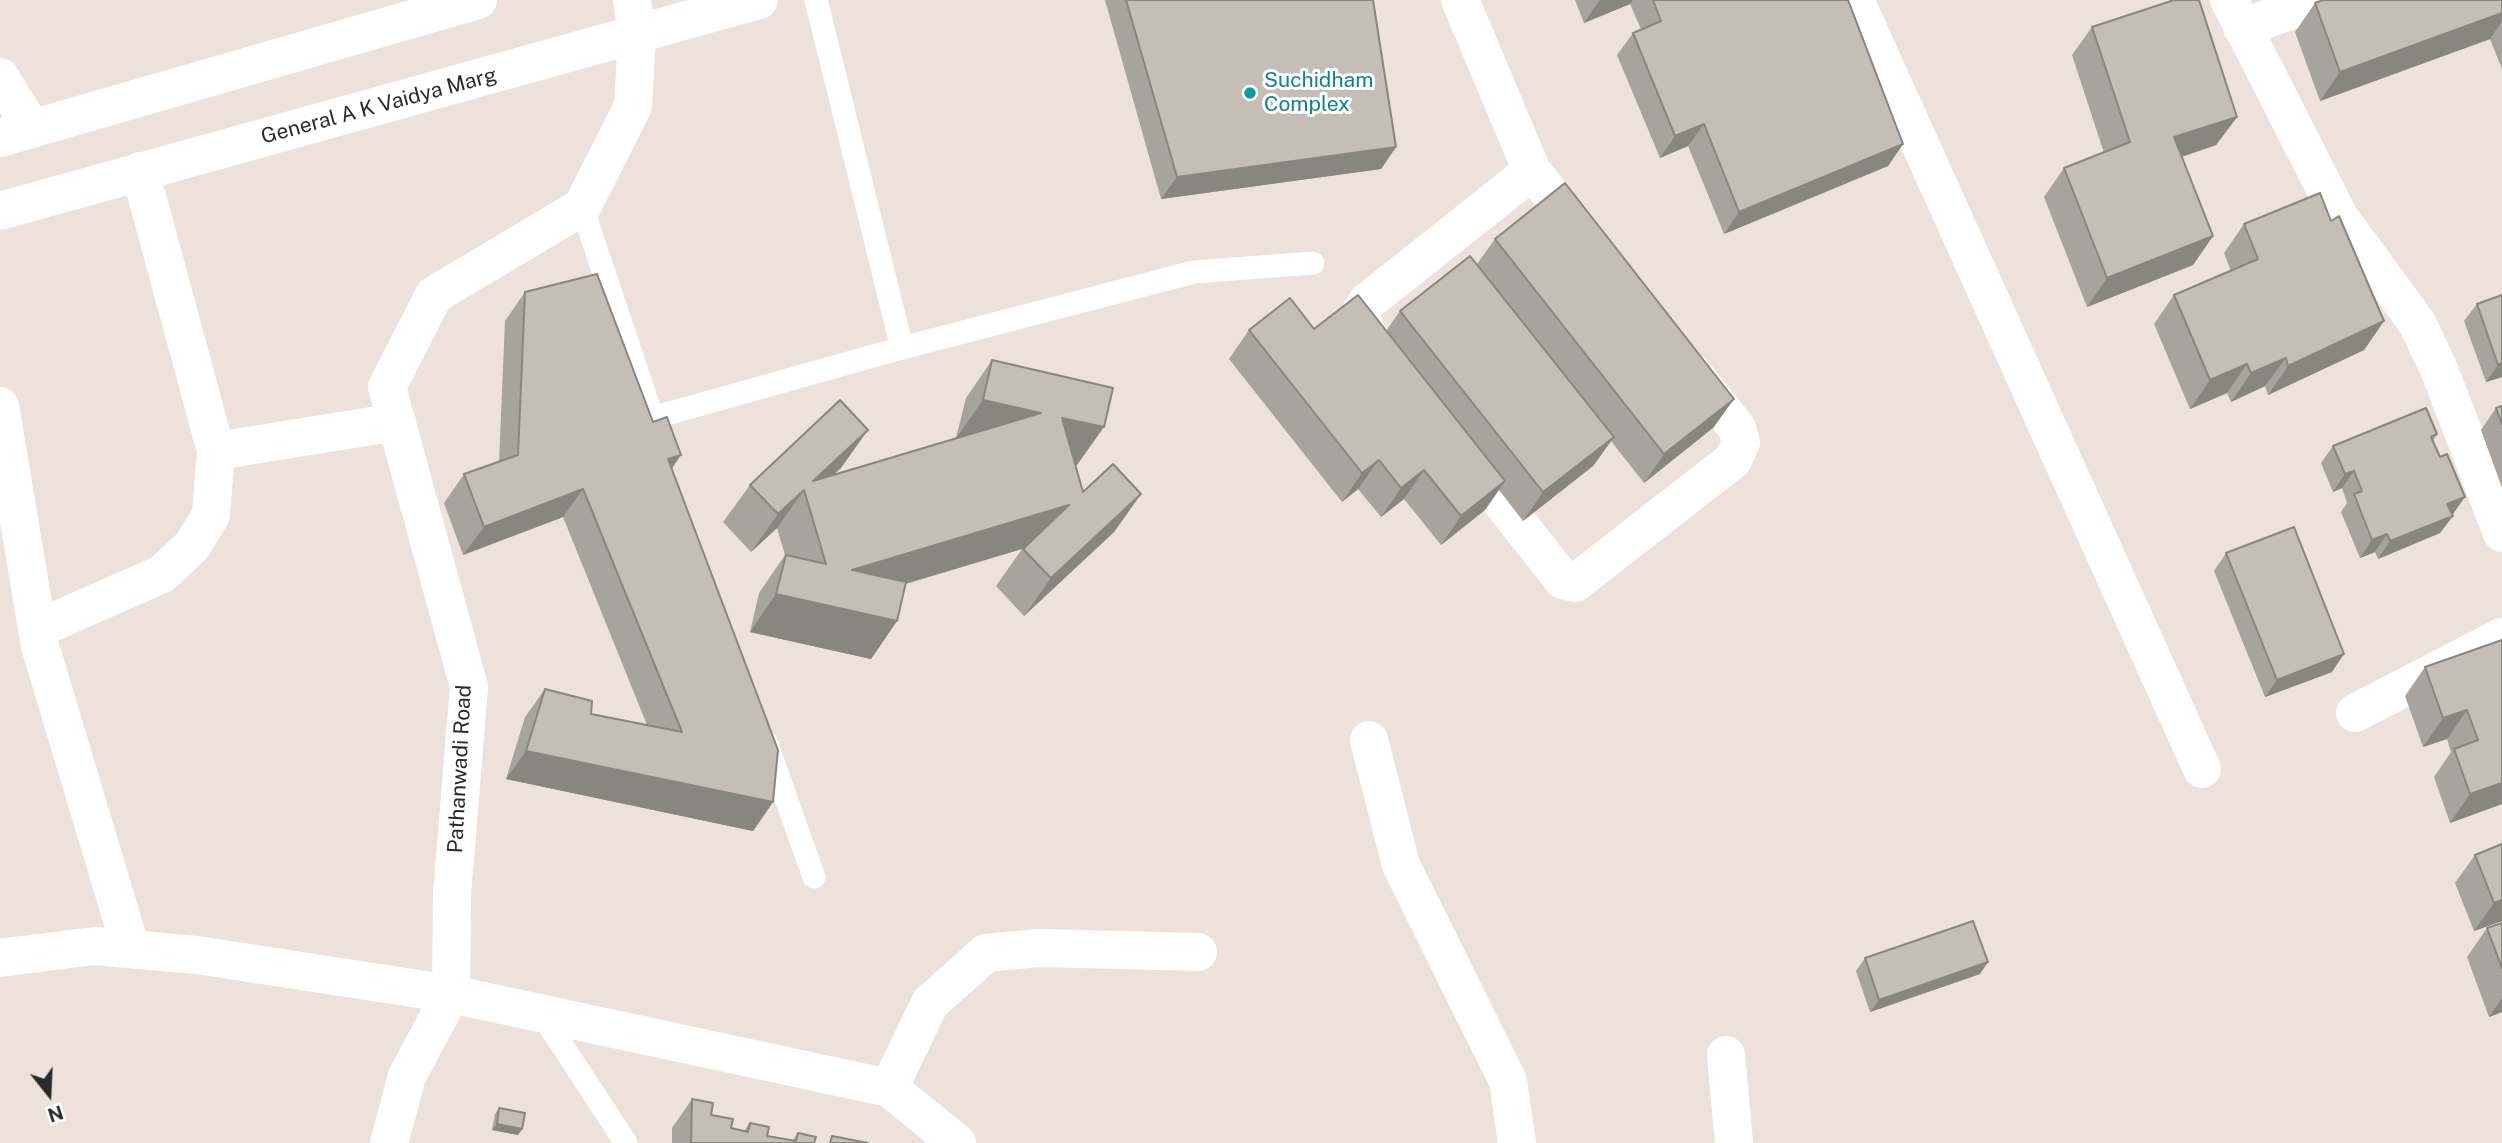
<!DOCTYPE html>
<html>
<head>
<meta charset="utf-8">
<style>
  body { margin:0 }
  #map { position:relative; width:2502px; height:1143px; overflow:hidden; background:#ece2db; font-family:"Public Sans",sans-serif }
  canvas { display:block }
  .north { position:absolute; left:14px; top:1059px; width:70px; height:70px; -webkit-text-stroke:5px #fff; paint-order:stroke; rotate:162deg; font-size:19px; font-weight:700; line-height:28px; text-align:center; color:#292929 }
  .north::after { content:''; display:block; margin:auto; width:24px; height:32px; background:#292929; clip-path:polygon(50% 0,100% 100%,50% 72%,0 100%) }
</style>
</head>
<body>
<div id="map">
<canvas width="2502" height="1143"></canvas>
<div class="north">N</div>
</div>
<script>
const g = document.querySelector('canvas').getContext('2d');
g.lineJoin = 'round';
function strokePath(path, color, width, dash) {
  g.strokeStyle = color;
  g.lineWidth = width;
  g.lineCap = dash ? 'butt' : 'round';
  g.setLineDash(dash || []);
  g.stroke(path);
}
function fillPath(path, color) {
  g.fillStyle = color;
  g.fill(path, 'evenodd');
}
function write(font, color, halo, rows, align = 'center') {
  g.font = font + ' "Public Sans",sans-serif';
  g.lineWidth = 6;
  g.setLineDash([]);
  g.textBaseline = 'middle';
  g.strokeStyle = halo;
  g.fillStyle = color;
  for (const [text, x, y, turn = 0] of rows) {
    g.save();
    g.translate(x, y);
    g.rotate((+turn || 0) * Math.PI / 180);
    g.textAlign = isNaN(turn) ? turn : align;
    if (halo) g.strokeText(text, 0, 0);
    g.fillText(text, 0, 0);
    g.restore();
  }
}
const lane = new Path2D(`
  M 816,0 L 902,348
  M 582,207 L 663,449
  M 652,418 L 902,348 L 1194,272 L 1313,263
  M 766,742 L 814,877
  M 541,1013 L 626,1143`);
const street = new Path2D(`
  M 1460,0 L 1532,171 L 1583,235
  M 1855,0 L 2202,769
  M 2229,0 L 2340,218 L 2417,323 L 2438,367 L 2502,533
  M 2242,28 L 2320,0
  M 0,77 L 32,129
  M 1380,350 L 1367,333 L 1360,313 L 1367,302 L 1532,171
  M 0,406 L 40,646 L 131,949
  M 216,451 L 397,422
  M 1464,455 L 1563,580 L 1575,583 L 1733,460 L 1741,443 L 1737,428 L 1692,372
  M 37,629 L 162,574 L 192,546 L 211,515 L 216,451 L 140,171
  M 2355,713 L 2502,637
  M 1369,740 L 1401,865 L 1508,1081 L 1517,1143
  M 0,958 L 94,946 L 197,955 L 451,994 L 889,1088 L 957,1143
  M 1726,1055 L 1734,1143
  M 889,1088 L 930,1003 L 986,953 L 1039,948 L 1198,952
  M 389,1143 L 407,1076 L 451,994 L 452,894 L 469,687 L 387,387 L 434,295 L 582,207 L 633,106 L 637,35 L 632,0`);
const secondary = new Path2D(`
  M 0,138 L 478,0
  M 0,211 L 759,0`);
const wall = new Path2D(`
  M 1105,0 L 1373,0 L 1396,147 L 1381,169 L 1161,199 Z
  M 1575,0 L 1848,0 L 1903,144 L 1888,166 L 1724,234 L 1688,146 L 1660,158 L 1617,55 L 1633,33 L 1641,29 L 1630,4 L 1584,23 Z
  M 2502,0 L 2502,69 L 2490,39 L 2320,101 L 2295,32 L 2315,3 Z
  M 2092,27 L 2237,117 L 2216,145 L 2182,157 L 2213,236 L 2193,265 L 2087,307 L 2044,197 L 2064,168 L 2104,153 L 2072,55 Z
  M 2331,221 L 2384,321 L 2364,350 L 2268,395 L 2265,386 L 2231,402 L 2227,393 L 2190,409 L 2154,324 L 2174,295 L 2231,271 L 2224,253 L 2244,224 Z
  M 1495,239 L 1714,427 L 1644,483 L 1611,441 L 1593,466 L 1523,521 L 1499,490 L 1485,510 L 1441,545 L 1404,499 L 1381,517 L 1358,489 L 1342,502 L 1229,359 L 1249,330 L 1314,329 L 1386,331 L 1400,311 L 1477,264 Z
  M 525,292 L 653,422 L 681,455 L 672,468 L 773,802 L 753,831 L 506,779 L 525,717 L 545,689 L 591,714 L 647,725 L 563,517 L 463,555 L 444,503 L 464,474 L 499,462 L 505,321 Z
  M 2477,304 L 2502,377 L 2486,382 L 2464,321 Z
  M 992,360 L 1077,465 L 1076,465 L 1083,492 L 1141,494 L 1114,532 L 1024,616 L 996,586 L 1022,549 L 906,584 L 897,621 L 871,659 L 750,632 L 759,593 L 785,555 L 777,528 L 751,552 L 723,522 L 750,485 L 841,468 L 833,475 L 958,438 L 956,438 L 966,398 Z
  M 2502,406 L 2502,488 L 2481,430 L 2496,408 Z
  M 2437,434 L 2433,441 L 2453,516 L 2440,533 L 2378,559 L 2375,552 L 2360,558 L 2341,512 L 2347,503 L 2342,488 L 2333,492 L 2321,463 L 2333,446 Z
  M 2226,553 L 2332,672 L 2265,697 L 2214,571 Z
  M 2502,640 L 2502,804 L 2450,823 L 2434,777 L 2451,752 L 2447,739 L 2423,747 L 2405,696 L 2425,667 Z
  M 2502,844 L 2502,921 L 2474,931 L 2455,883 L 2475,855 Z
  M 2502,923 L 2502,1012 L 2489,1017 L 2467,957 L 2487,928 Z
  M 1865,958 L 1980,974 L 1870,1012 L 1856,971 Z
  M 692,1099 L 711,1115 L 731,1128 L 744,1131 L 750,1123 L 767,1136 L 792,1141 L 798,1133 L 814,1143 L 672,1143 L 672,1128 Z
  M 499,1108 L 522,1129 L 518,1135 L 492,1130 L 495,1114 Z`);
const shadedWall = new Path2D(`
  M 1601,0 L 1633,0 L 1630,4 L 1584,23 L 1599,1 Z
  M 2502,13 L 2502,21 L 2490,39 L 2320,101 L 2340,72 Z
  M 2237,117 L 2216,145 L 2154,166 L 2174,137 Z
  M 1704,124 L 1688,146 L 1660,158 L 1675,136 Z
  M 1903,144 L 1888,166 L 1724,234 L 1739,212 Z
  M 1396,147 L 1381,169 L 1161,199 L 1177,177 Z
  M 2213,236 L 2193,265 L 2087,307 L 2107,278 Z
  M 2384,321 L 2364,350 L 2268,395 L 2288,366 Z
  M 2286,358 L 2265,386 L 2231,402 L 2251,373 Z
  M 2502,363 L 2502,377 L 2486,382 L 2498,365 Z
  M 2247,364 L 2227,393 L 2190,409 L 2210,380 Z
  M 1734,399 L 1714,427 L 1644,483 L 1664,454 Z
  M 983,400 L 1041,413 L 1015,451 L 956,438 Z
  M 1062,418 L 1104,427 L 1077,465 L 1035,455 Z
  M 868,430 L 841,468 L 807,500 L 813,481 Z
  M 1614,437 L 1593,466 L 1523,521 L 1543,492 Z
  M 681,455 L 661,484 L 668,459 Z
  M 1379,460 L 1358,489 L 1342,502 L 1362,473 Z
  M 1424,470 L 1404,499 L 1381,517 L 1401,488 Z
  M 2354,471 L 2342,488 L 2333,492 L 2345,474 Z
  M 1505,481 L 1485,510 L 1441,545 L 1461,516 Z
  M 583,489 L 563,517 L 463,555 L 484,527 Z
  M 804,490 L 777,528 L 751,552 L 778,514 Z
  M 1141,494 L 1114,532 L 1024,616 L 1051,578 Z
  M 2465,497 L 2453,514 L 2435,521 L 2447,504 Z
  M 1069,505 L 1042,543 L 830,606 L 897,621 L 871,659 L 750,632 L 776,594 L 852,570 Z
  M 2453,516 L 2440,533 L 2378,559 L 2390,541 Z
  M 2387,534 L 2375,552 L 2360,558 L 2372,540 Z
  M 2344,654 L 2332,672 L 2265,697 L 2277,680 Z
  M 2467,710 L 2447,739 L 2423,747 L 2443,718 Z
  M 526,751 L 773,802 L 753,831 L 506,779 Z
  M 2502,783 L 2502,804 L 2450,823 L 2470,794 Z
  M 2502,900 L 2502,921 L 2474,931 L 2494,903 Z
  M 1988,962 L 1980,974 L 1870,1012 L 1879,1000 Z
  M 2502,998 L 2502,1012 L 2489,1017 Z
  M 497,1124 L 522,1129 L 518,1135 L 492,1130 Z`);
const building = new Path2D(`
  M 1126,0 L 1373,0 L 1396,147 L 1177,177 Z
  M 1653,0 L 1848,0 L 1903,144 L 1739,212 L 1704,124 L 1675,136 L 1633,33 L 1661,21 Z
  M 2174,0 L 2199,0 L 2237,117 L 2174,137 L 2213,236 L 2107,278 L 2064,168 L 2130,142 L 2092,27 Z
  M 2323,0 L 2502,0 L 2502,13 L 2340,72 L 2315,3 Z
  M 1565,183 L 1734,399 L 1664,454 L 1495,239 Z
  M 2320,193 L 2331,221 L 2339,216 L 2384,321 L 2288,366 L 2286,358 L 2251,373 L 2247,364 L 2210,380 L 2174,295 L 2258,259 L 2244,224 Z
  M 1470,256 L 1614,437 L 1543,492 L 1400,311 Z
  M 597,274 L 653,422 L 667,417 L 681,455 L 668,459 L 778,750 L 773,802 L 526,751 L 545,689 L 592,701 L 591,714 L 682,732 L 583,489 L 484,527 L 464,474 L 518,455 L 525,292 Z
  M 1358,295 L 1505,481 L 1461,516 L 1424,470 L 1401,488 L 1379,460 L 1362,473 L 1249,330 L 1290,298 L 1314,329 Z
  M 2502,295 L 2502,363 L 2498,365 L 2477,304 Z
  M 992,360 L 1113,388 L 1104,427 L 1062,418 L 1083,492 L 1113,464 L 1141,494 L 1051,578 L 1023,549 L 1069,505 L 852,570 L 906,582 L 897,621 L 776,594 L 786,555 L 826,564 L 804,490 L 778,514 L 750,485 L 840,400 L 868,430 L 813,481 L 1041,413 L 983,400 Z
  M 2502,406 L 2502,424 L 2496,408 Z
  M 2426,408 L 2437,434 L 2431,437 L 2440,457 L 2447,454 L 2465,497 L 2447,504 L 2453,516 L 2390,541 L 2387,534 L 2372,540 L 2354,494 L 2362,491 L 2354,471 L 2345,474 L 2333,446 Z
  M 2294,527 L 2344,654 L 2277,680 L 2226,553 Z
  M 2502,640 L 2502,783 L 2470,794 L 2454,749 L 2478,740 L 2467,710 L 2443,718 L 2425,667 Z
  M 2502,844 L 2502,900 L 2494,903 L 2475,855 Z
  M 1973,921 L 1988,962 L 1879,1000 L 1865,958 Z
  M 2502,923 L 2502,968 L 2487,928 Z
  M 692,1099 L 713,1103 L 711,1115 L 733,1119 L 731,1128 L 748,1132 L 750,1123 L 769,1127 L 767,1136 L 796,1141 L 798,1133 L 816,1137 L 814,1143 L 691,1143 Z
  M 499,1108 L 525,1113 L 522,1129 L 497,1124 Z
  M 832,1136 L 868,1143 L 830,1143 Z`);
const markers = [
  [1250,93,7,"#0f9aa8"]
];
const cultureNames = [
  ["Suchidham",1264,81],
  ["Complex",1264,105]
];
const streetNames = [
  ["General A K Vaidya Marg",379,106,-15],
  ["Pathanwadi Road",460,769,-87]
];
strokePath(lane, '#fff', 23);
strokePath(street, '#fff', 38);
strokePath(secondary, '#fff', 38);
fillPath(wall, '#a9a39d');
fillPath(shadedWall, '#89857f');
fillPath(building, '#c4beb6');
strokePath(building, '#89857f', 2);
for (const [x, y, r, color] of markers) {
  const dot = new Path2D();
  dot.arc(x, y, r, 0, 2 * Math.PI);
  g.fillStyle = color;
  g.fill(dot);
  strokePath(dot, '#fff', 2.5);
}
write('21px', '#0d838f', '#fff', cultureNames, 'left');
write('21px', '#292929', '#fff', streetNames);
</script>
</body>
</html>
